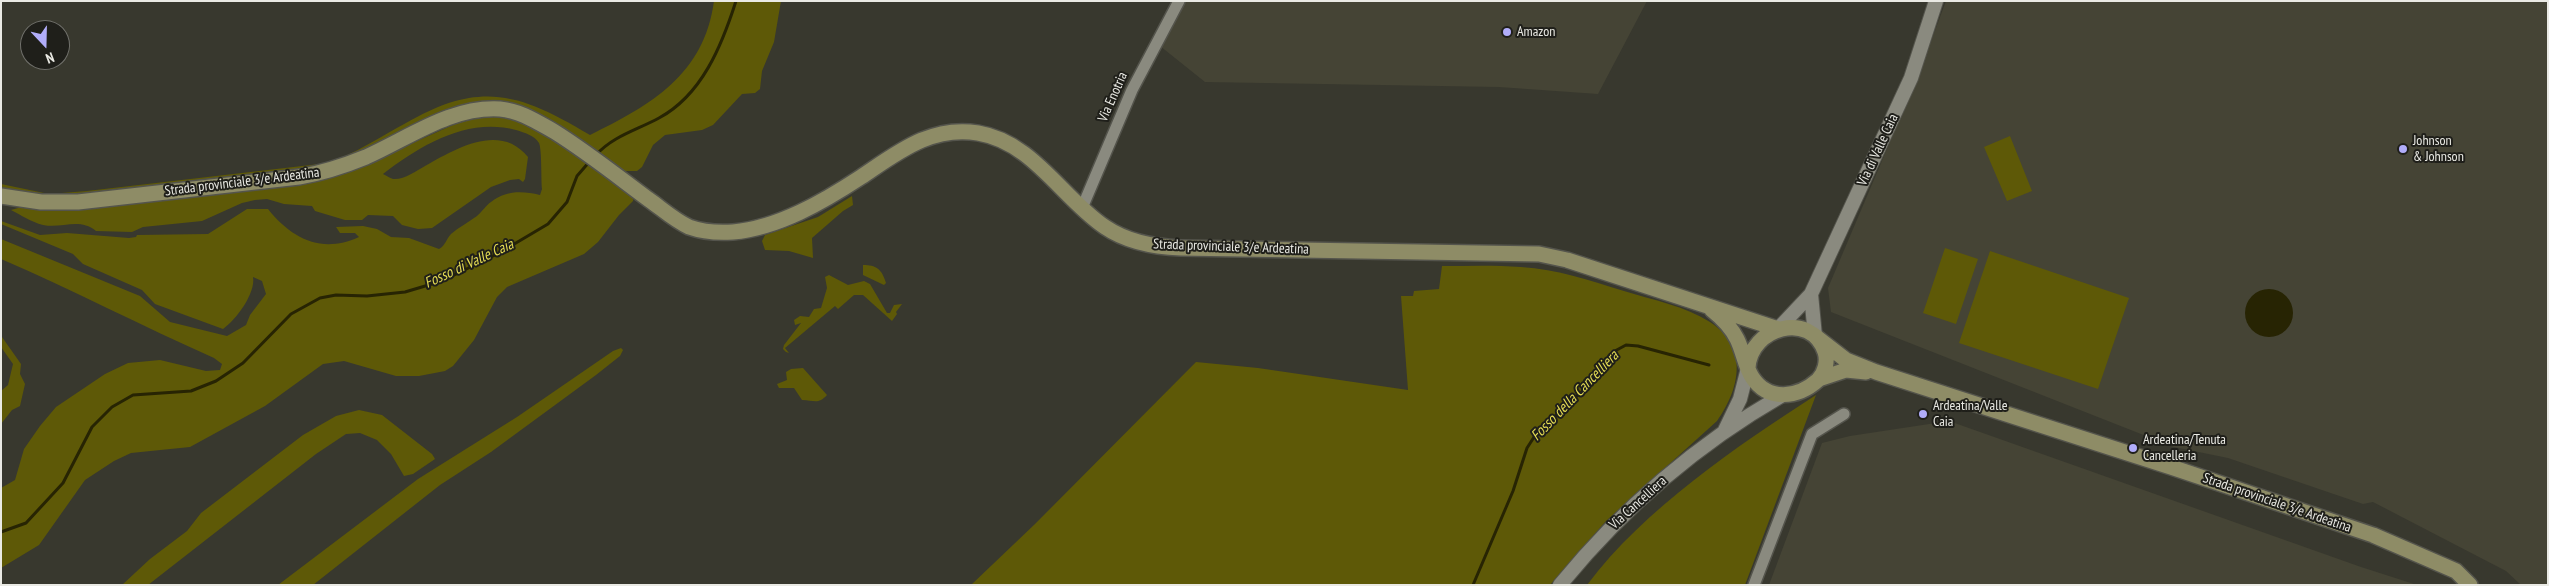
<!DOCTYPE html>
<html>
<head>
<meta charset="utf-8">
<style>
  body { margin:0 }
  #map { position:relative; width:2549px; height:586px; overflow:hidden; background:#38382e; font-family:"PT Sans Narrow",sans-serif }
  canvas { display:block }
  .frame { position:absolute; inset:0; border:2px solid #eaeae4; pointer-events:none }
  .north { position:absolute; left:20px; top:20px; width:50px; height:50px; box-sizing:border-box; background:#1f1f1a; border:1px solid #70706b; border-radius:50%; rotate:159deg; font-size:14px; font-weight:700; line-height:20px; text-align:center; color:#eaeae4 }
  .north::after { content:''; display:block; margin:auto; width:18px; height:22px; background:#b1adfa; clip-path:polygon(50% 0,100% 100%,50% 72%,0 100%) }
</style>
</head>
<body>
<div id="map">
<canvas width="2549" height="586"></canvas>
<div class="frame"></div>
<div class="north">N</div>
</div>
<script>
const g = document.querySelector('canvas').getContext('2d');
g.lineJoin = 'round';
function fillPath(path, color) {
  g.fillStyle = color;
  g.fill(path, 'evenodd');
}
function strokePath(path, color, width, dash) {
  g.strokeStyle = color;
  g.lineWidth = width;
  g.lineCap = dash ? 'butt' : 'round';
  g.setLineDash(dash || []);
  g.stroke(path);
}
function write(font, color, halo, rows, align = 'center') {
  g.font = font + ' "PT Sans Narrow",sans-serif';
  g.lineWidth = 4;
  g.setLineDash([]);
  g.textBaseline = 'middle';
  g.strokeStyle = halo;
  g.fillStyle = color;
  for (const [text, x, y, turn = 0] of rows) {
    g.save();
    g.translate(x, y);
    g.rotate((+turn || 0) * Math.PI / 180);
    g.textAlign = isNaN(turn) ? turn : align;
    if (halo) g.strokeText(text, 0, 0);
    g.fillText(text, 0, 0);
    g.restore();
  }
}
const built = new Path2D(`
  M 1185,1 L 1647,1 L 1598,94 L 1499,87 L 1205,82 L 1160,46 Z
  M 1946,1 L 2548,1 L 2548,585 L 2521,585 L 2506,571 L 2373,502 L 2363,504 L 2228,458 L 2174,447 L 1831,312 L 1828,288 L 1918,76 Z
  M 1949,421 L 2361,567 L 2417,585 L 1769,585 L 1822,443 L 1850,436 Z`);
const green = new Path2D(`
  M 714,1 L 781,1 L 774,42 L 762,71 L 760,89 L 755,93 L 742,94 L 713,125 L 702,130 L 665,135 L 653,145 L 642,167 L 637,171 L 620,171 L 548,118 L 523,107 L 505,103 L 328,167 L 52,198 L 1,190 L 1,184 L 49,194 L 87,191 L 328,163 C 356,153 380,137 406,123 C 480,80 520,93 590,135 C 651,105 704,75 714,1 Z
  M 481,117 L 512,117 L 554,137 L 634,195 L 633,201 L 619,215 L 598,242 L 584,254 L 507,287 L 497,297 L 474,340 L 453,366 L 445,371 L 419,376 L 396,376 L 344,361 L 323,364 L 265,406 L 190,447 L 131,453 L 114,461 L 85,480 L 39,545 L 1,568 L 1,488 L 15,480 L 24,449 L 40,426 L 56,407 L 105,374 L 128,363 L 160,360 L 206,371 L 220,370 L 222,364 L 214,358 C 142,326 73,290 1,259 L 1,239 L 140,296 L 170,322 L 227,336 L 246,325 L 250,315 L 266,294 L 262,281 L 253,277 C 256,293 236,320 223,329 L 155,304 L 142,290 L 83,264 L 73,254 L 1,224 L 1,221 L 40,235 L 67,233 L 129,238 L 136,237 L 137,235 L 208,234 L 247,209 L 268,209 C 292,239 322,254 359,237 L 355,233 L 340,233 L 336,227 L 363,226 L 377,229 L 391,237 L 409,238 L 439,249 C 446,245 446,239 451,234 C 459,227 469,222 477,216 C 482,212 486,205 491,202 C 506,190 523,191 540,195 L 542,189 C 541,180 542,150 539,143 C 534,135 525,133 516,130 C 467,117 421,145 383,174 C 385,175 390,178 393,179 C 404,180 416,171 425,166 C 455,149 500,122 528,157 L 525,179 L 523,182 L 519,179 L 510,180 L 491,187 L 432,228 L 418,229 L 402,225 L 393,216 L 368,215 L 362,220 L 345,220 L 315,211 L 312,206 L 284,204 L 267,199 L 255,200 L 242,203 L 202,221 L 143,227 L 132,232 L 96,231 C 79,217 62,229 43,225 C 31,222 21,215 11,210 L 25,206 L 236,190 L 313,182 L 348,172 L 455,124 Z
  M 2010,136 L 2032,191 L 2007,201 L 1984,147 Z
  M 852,196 L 853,205 L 843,211 L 812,238 L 813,258 L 789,251 L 765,250 L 762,241 L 765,235 L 818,217 Z
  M 1945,248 L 1978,259 L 1956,324 L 1923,313 Z
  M 1990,251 L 2129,298 L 2098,389 L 1959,343 Z
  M 863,265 C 876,265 882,269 886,283 L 884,285 L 863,275 Z
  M 1442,266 C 1468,266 1495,265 1521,267 C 1557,269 1591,281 1624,291 C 1653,300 1685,306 1710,322 C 1749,347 1740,389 1717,421 L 1606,521 L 1550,585 L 971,585 L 1035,524 L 1196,362 L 1258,368 L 1408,390 L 1401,296 L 1413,296 L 1414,291 L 1439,289 Z
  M 829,275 L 848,285 L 864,281 L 870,284 L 887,313 L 890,313 L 894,305 L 902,304 L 896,312 L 897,314 L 892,321 L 863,295 L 854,295 L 838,309 L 835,306 L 785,348 L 789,353 L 786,352 L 783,349 L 784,345 L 801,323 L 795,325 L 794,320 L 800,316 L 809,317 L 814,309 L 821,308 L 827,288 L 825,277 Z
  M 2,337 L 21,364 L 20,374 L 25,384 L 20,406 L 12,410 L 1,424 L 1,391 L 8,385 L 13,364 L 1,347 Z
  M 621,348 L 623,350 L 620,356 L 596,375 L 491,452 L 440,485 L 313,585 L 278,585 L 418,479 L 517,417 L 613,351 Z
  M 803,368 L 827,395 C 818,405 814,400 802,400 L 794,388 L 779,388 L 777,384 L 787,380 L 786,372 L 791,369 Z
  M 1816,395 L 1745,585 L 1587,585 C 1644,509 1737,446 1816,395 Z
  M 359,410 L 382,415 L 432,454 L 435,459 L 413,474 L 404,476 L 391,454 L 377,440 L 360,433 L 346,434 L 316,454 L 148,585 L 122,585 L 150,559 L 187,531 L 201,513 L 303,435 L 336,416 Z`);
const water = new Path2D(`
  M2245 313a24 24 0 1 1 48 0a24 24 0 1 1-48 0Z`);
const stream = new Path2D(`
  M 596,155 C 613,136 637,130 659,118 C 702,95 722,45 736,1
  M 1,532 L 26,523 L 63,483 L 92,427 L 112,407 L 133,395 L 191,391 L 216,381 L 243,363 L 291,314 L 320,298 L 336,295 L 367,296 L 405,292 L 442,281 L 499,253 L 548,224 L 567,202 L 577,176 L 590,161
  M 1473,585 L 1513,491 L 1527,448 L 1536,434 L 1590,384 L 1613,352 L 1626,345 L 1638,346 L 1709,365`);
const minor = new Path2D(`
  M 1082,208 L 1132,90 L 1179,1
  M 1754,585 L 1812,434 L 1844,414`);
const tertiary = new Path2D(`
  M 1811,294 L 1815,336
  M 1778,329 L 1811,294 L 1911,78 L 1936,1
  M 1725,430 L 1740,399 L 1748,368
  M 1560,585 C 1622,509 1696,445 1781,396`);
const secondary = new Path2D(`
  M 1,196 L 41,202 L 78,202 L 299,177 C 322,173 344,166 366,157 C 409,138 451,106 500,109 C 521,111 537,122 555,132 C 587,152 617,176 648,199 C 661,208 674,220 689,227 C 703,232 718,233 733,232 C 778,228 823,202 861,177 C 897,153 931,125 978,133 C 1033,142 1062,198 1105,227 C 1127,242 1154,247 1181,248 L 1539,254 L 1567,260 L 1778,329
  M 1712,310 C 1722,318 1731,327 1737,339 C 1743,351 1745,366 1752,377 C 1768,402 1798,398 1818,380 C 1825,373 1828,361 1825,352 C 1811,310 1750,327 1748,368
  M 1815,336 L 1846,360 L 1876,372 L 2171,467 L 2373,535 L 2456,571 L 2470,585
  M 1819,379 L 1846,370 L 1866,372`);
const markers = [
  [1507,32,5,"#b1adfa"],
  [2403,149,5,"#b1adfa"],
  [1923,414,5,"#b1adfa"],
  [2133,448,5,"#b1adfa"]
];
const poiNames = [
  ["Amazon",1517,32],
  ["Johnson",2413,141],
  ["& Johnson",2413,157],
  ["Ardeatina/Valle",1933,406],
  ["Caia",1933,422],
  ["Ardeatina/Tenuta",2143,440],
  ["Cancelleria",2143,456]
];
const streetNames = [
  ["Via Enotria",1113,97,-66],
  ["Via di Valle Caia",1878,150,-65],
  ["Strada provinciale 3/e Ardeatina",242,182,-7],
  ["Strada provinciale 3/e Ardeatina",1231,247,2],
  ["Via Cancelliera",1638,503,-42],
  ["Strada provinciale 3/e Ardeatina",2277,503,19]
];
const waterNames = [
  ["Fosso di Valle Caia",469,264,-25],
  ["Fosso della Cancelliera",1575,396,-46]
];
fillPath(built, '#454435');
fillPath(green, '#5e5907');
fillPath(water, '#272403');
strokePath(stream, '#272403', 3);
strokePath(minor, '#54544c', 14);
strokePath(tertiary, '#54544c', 16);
strokePath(secondary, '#54544c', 18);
strokePath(minor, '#8a8a7f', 11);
strokePath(tertiary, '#8a8a7f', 14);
strokePath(secondary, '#8e8c66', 15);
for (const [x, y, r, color] of markers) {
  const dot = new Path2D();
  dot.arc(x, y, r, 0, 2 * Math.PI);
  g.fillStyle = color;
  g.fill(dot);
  strokePath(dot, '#1f1f1a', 2);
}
write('14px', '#eaeae4', '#1f1f1a', poiNames, 'left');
write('14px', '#eaeae4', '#1f1f1a', streetNames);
write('italic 15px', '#e6dd54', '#1f1f1a', waterNames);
</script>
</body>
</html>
